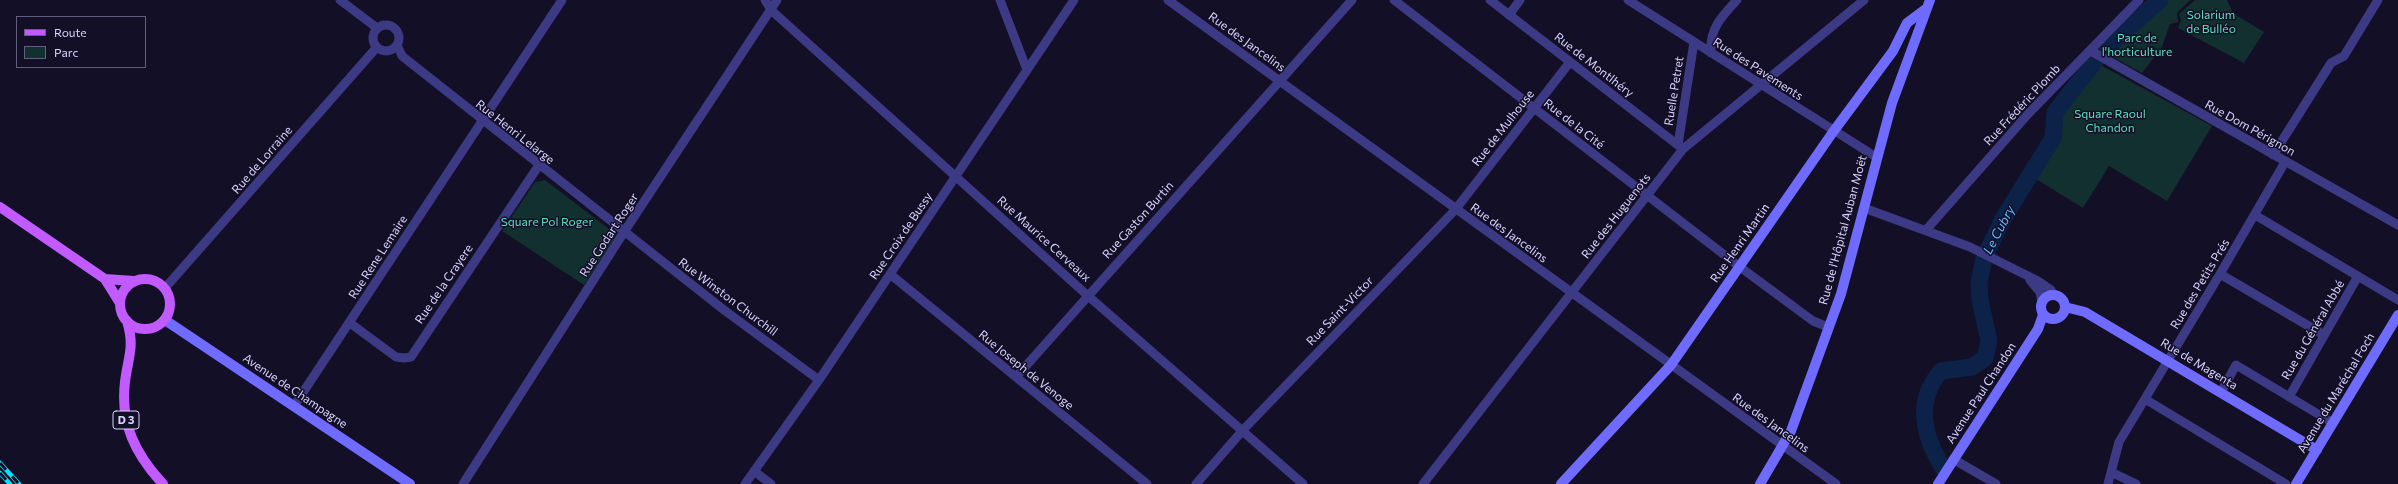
<!DOCTYPE html>
<html>
<head>
<meta charset="utf-8">
<style>
  body { margin:0 }
  #map { position:relative; width:2398px; height:484px; overflow:hidden; background:#130f26; font-family:Commissioner,sans-serif }
  canvas { display:block }
  .legend { position:absolute; left:16px; top:16px; width:130px; height:52px; box-sizing:border-box; background:#130f26; border:1px solid #625e7d; margin:0; padding:5px 7px; list-style:none; font-size:12px; color:#d9d4ff }
  .legend li { display:flex; align-items:center; gap:8px; height:20px }
  .legend b { width:20px; border:1px solid #625e7d }
</style>
</head>
<body>
<div id="map">
<canvas width="2398" height="484"></canvas>
<ul class="legend">
<li><b style="height:5px;background:#c25bff"></b>Route</li>
<li><b style="height:11px;background:#12302f"></b>Parc</li>
</ul>
</div>
<script>
const g = document.querySelector('canvas').getContext('2d');
g.lineJoin = 'round';
function fillPath(path, color) {
  g.fillStyle = color;
  g.fill(path, 'evenodd');
}
function strokePath(path, color, width, dash) {
  g.strokeStyle = color;
  g.lineWidth = width;
  g.lineCap = dash ? 'butt' : 'round';
  g.setLineDash(dash || []);
  g.stroke(path);
}
function write(font, color, halo, rows, align = 'center') {
  g.font = font + ' Commissioner,sans-serif';
  g.lineWidth = 3;
  g.setLineDash([]);
  g.textBaseline = 'middle';
  g.strokeStyle = halo;
  g.fillStyle = color;
  for (const [text, x, y, turn = 0] of rows) {
    g.save();
    g.translate(x, y);
    g.rotate((+turn || 0) * Math.PI / 180);
    g.textAlign = isNaN(turn) ? turn : align;
    if (halo) g.strokeText(text, 0, 0);
    g.fillText(text, 0, 0);
    g.restore();
  }
}
const green = new Path2D(`
  M 2155,0 L 2190,0 L 2177,13 L 2178,22 L 2170,24 L 2162,47 L 2142,73 L 2100,50 Z
  M 2195,0 L 2227,0 L 2233,13 L 2232,15 L 2234,17 L 2236,15 L 2264,32 L 2244,63 L 2178,28 L 2181,20 L 2179,14 Z
  M 2097,63 L 2212,126 L 2167,201 L 2109,166 L 2083,208 L 2036,179 L 2058,138 L 2058,114 Z
  M 545,180 L 617,235 L 584,285 L 502,231 L 535,182 Z`);
const river = new Path2D(`
  M 1943,468 C 1924,437 1914,402 1941,371 L 1972,367 L 1985,358 L 1989,341 L 1980,300 L 1979,283 L 1984,258 L 2003,219 L 2053,138 L 2055,112 L 2104,50 L 2160,0`);
const minor = new Path2D(`
  M 340,0 L 377,28
  M 765,0 L 771,10 L 1087,295 L 1303,484
  M 1000,0 L 1027,70
  M 1168,0 L 1836,484
  M 1394,0 L 1740,267 L 1813,321 L 1828,327
  M 1490,0 L 1683,149
  M 1628,0 L 1876,157
  M 1509,15 L 1520,0
  M373 38a13 13 0 1 1 26 0a13 13 0 1 1-26 0Z
  M 397,45 L 402,56 L 724,310 L 819,380
  M 2091,51 L 2398,225
  M 1711,53 C 1709,29 1722,16 1737,0
  M 1678,145 L 1694,42
  M 2273,155 L 2331,63 L 2344,56 L 2378,0
  M 1864,208 L 1970,247 L 2038,281 L 2051,290 L 2053,295
  M 2255,215 L 2398,300
  M 1926,230 L 2028,114 L 2139,0
  M 890,274 L 1147,484
  M 2220,274 L 2324,335
  M 2030,280 L 2040,292 L 2042,302
  M 165,288 L 377,47
  M 350,323 L 396,357 L 404,358 L 411,357 L 539,165
  M 1016,377 L 1352,0
  M 2221,392 L 2236,365 L 2333,423
  M 2289,397 L 2358,276
  M 2145,399 L 2286,484
  M 294,406 L 562,0
  M 1953,459 L 1996,484
  M 754,471 L 771,484
  M 2111,472 L 2136,484
  M 463,484 L 624,232 L 777,0
  M 745,484 L 819,380 L 1074,0
  M 1196,484 L 1243,430 L 1455,210 L 1570,62
  M 1423,484 L 1683,149 L 1864,0
  M 2108,484 L 2119,442 L 2220,274 L 2285,162`);
const secondary = new Path2D(`
  M2041 307a12 12 0 1 1 24 0a12 12 0 1 1-24 0Z
  M 2065,307 L 2085,312 L 2317,450
  M 165,320 L 410,484
  M 1561,484 L 1671,365 L 1833,132 L 1893,51 L 1907,23 L 1927,8
  M 1760,484 L 1791,431 L 1841,294 L 1892,103 L 1930,0
  M 1938,484 L 2038,329 L 2043,315
  M 2296,484 L 2398,315`);
const primary = new Path2D(`
  M 0,207 L 105,279 L 120,303
  M120 304a25 25 0 1 1 50 0a25 25 0 1 1-50 0Z
  M 105,279 L 134,281
  M 127,321 C 135,348 128,356 125,382 C 120,423 135,454 163,484`);
const rail = new Path2D(`
  M 0,463 L 19,484
  M 0,473 L 10,484`);
const shields = [
  [126,420,26]
];
const shieldNames = [
  ["D 3",126,420]
];
const parkNames = [
  ["Solarium",2211,15],
  ["de Bulléo",2211,29],
  ["Parc de",2137,38],
  ["l'horticulture",2137,52],
  ["Square Raoul",2110,114],
  ["Chandon",2110,128],
  ["Square Pol Roger",547,222]
];
const streetNames = [
  ["Rue des Jancelins",1247,42,36],
  ["Rue de Montlhéry",1594,65,38],
  ["Rue des Pavements",1758,69,33],
  ["Ruelle Petret",1674,91,-81],
  ["Rue Frédéric Plomb",2022,105,-47],
  ["Rue de la Cité",1574,124,38],
  ["Rue de Mulhouse",1503,128,-52],
  ["Rue Dom Pérignon",2250,128,29],
  ["Rue Henri Lelarge",515,132,38],
  ["Rue de Lorraine",262,160,-49],
  ["Rue des Huguenots",1616,216,-52],
  ["Rue Gaston Burtin",1138,220,-48],
  ["Rue de l'Hôpital Auban Moët",1843,230,-75],
  ["Rue des Jancelins",1509,233,36],
  ["Rue Godart Roger",609,235,-57],
  ["Rue Croix de Bussy",901,236,-56],
  ["Rue Maurice Cerveaux",1044,239,42],
  ["Rue Henri Martin",1740,243,-55],
  ["Rue Rene Lemaire",378,257,-57],
  ["Rue de la Crayere",444,284,-56],
  ["Rue des Petits Prés",2200,284,-59],
  ["Rue Winston Churchill",728,297,37],
  ["Rue Saint-Victor",1340,311,-46],
  ["Rue du Général Abbé",2313,330,-60],
  ["Rue de Magenta",2199,364,31],
  ["Rue Joseph de Venoge",1026,370,39],
  ["Avenue de Champagne",295,391,34],
  ["Avenue Paul Chandon",1981,393,-57],
  ["Avenue du Maréchal Foch",2336,393,-59],
  ["Rue des Jancelins",1771,423,36]
];
const waterNames = [
  ["Le Cubry",1999,230,-62]
];
fillPath(green, '#12302f');
strokePath(river, '#0c2248', 17);
strokePath(minor, '#3d3a85', 9);
strokePath(secondary, '#6f6bff', 10);
strokePath(primary, '#c25bff', 10);
strokePath(rail, '#00e5ff', 4.5);
strokePath(rail, '#130f26', 3, [9]);
for (const [x, y, w] of shields) {
  const box = new Path2D();
  box.roundRect(x - w / 2, y - 9, w, 18, 3);
  g.fillStyle = '#130f26';
  g.fill(box);
  strokePath(box, '#d9d4ff', 1);
}
write('bold 11px', '#d9d4ff', null, shieldNames);
write('12px', '#5fe0c0', '#130f26', parkNames);
write('12px', '#d9d4ff', '#130f26', streetNames);
write('italic 13px', '#62b6ff', '#130f26', waterNames);
</script>
</body>
</html>
